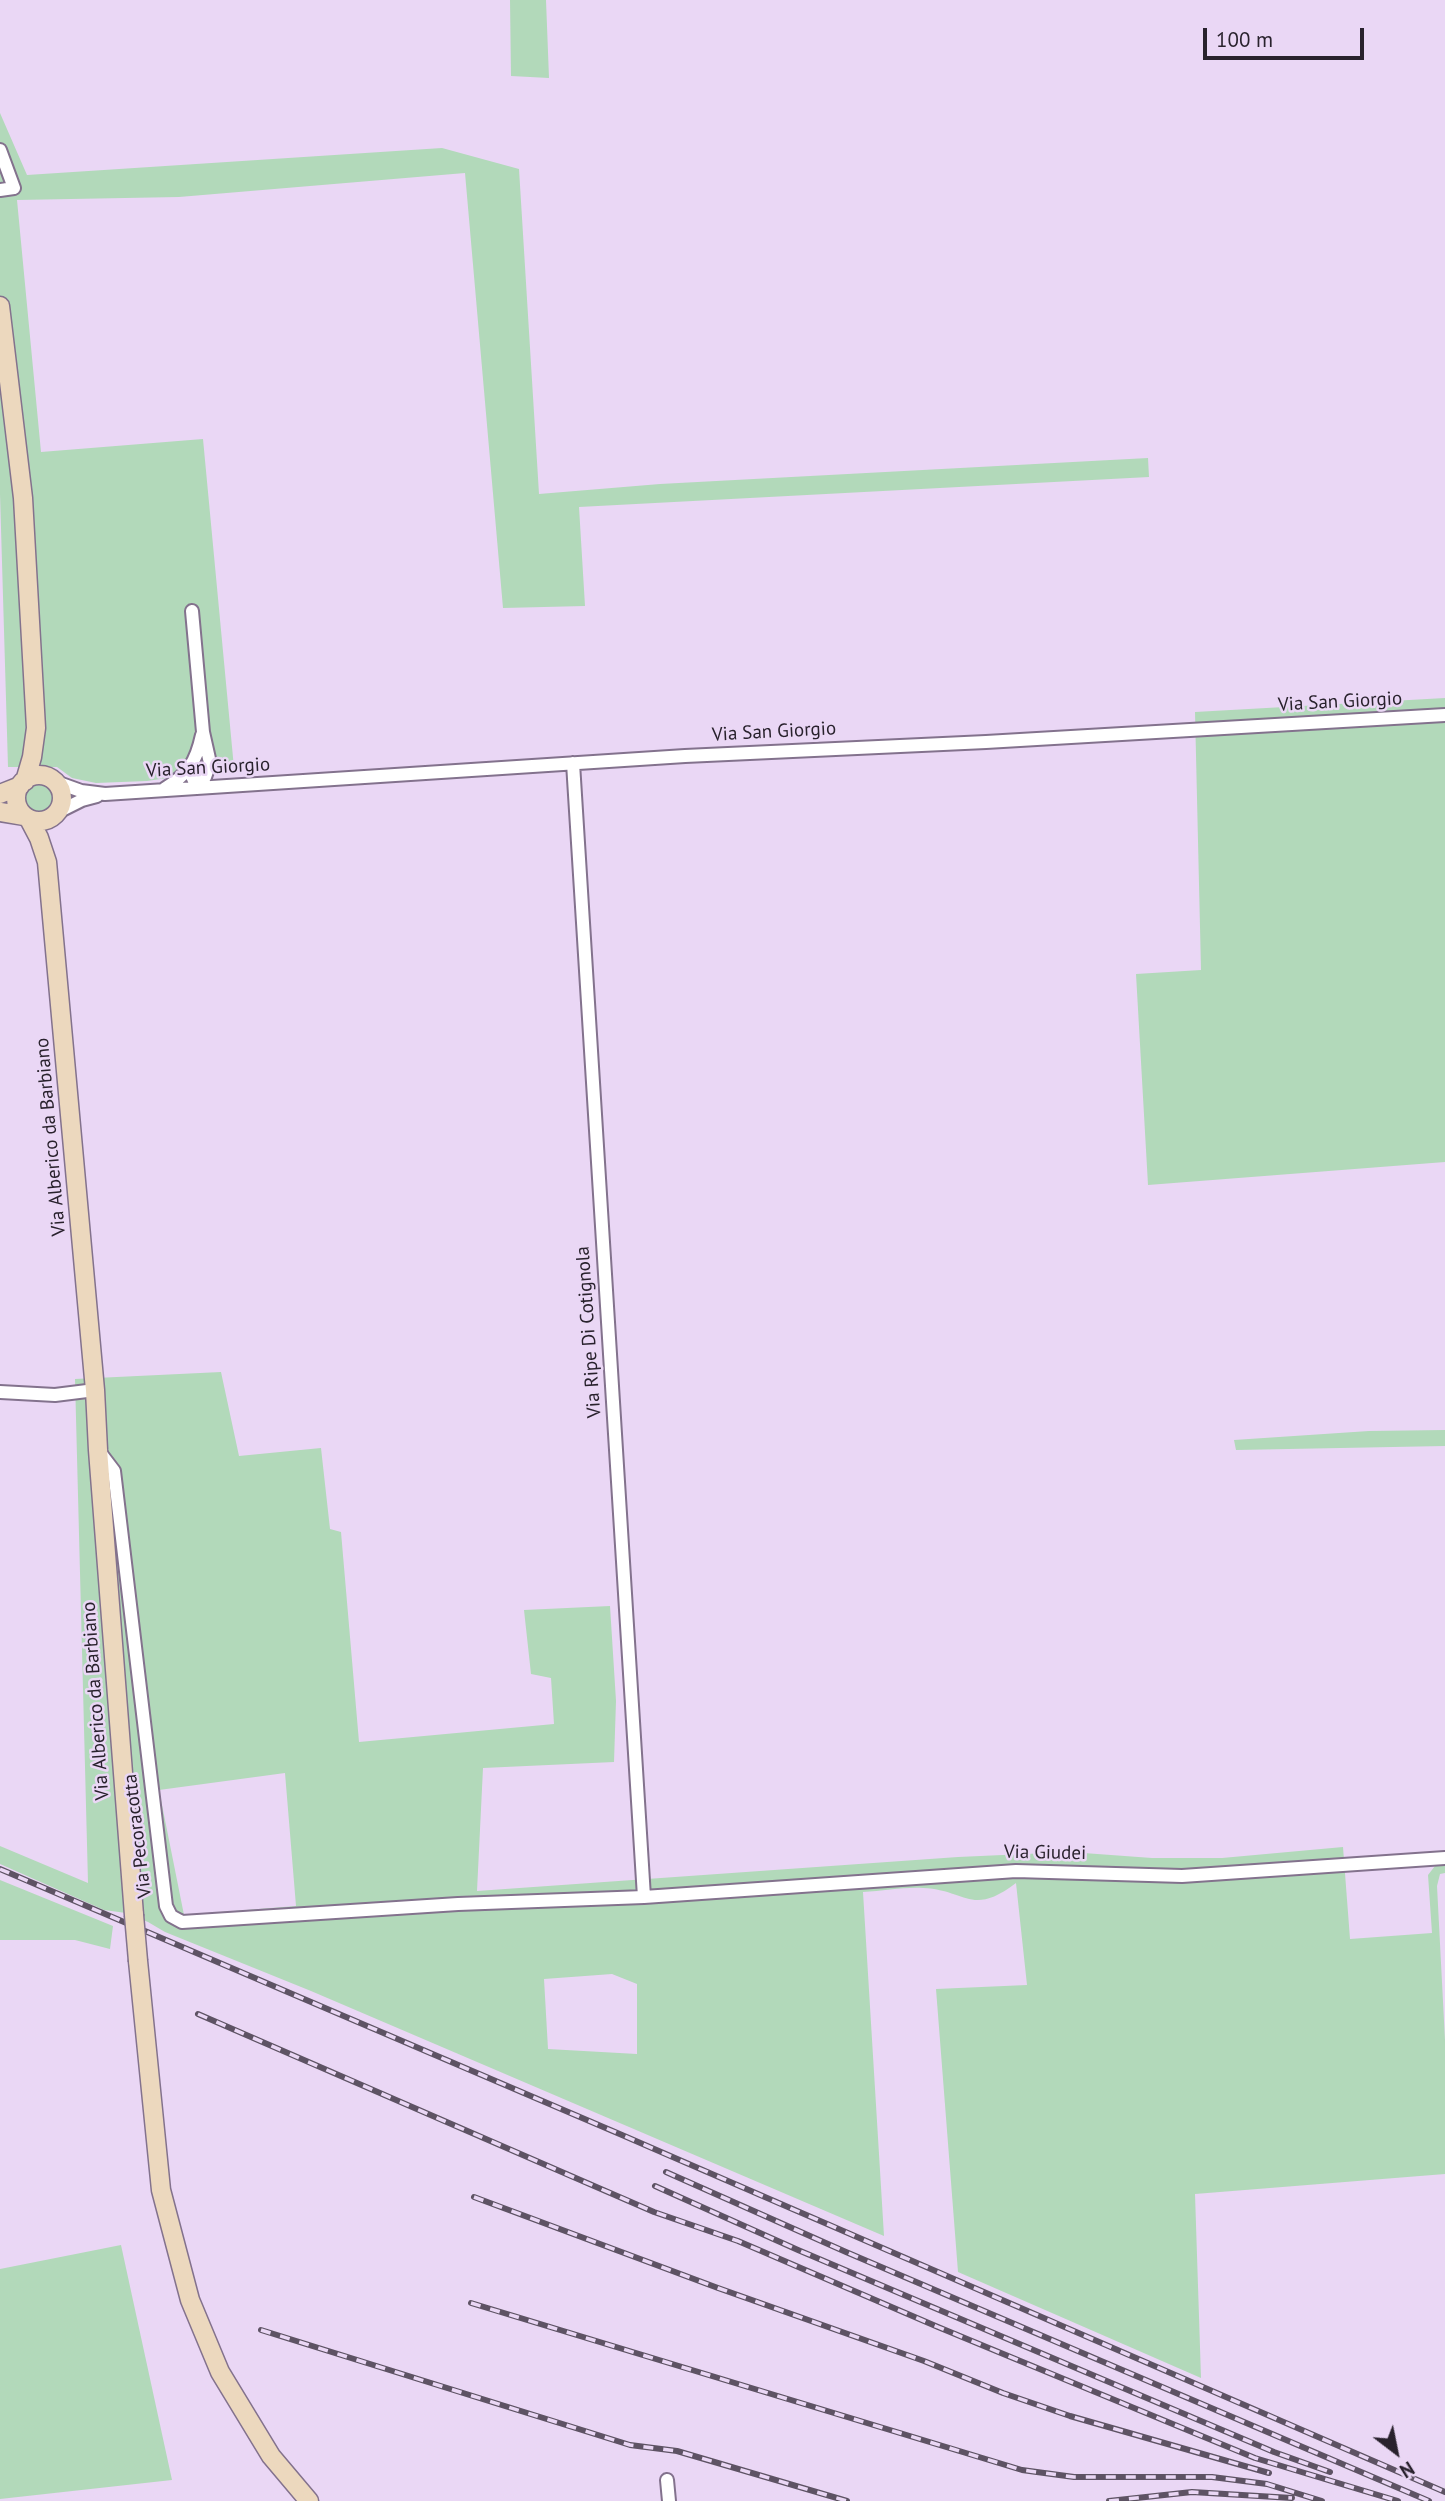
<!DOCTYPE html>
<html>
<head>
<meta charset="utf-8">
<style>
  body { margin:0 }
  #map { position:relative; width:1445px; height:2501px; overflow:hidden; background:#ead7f5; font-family:"PT Sans",sans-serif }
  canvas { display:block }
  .north { position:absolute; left:1361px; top:2417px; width:70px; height:70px; -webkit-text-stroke:5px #ead7f5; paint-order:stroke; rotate:148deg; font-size:19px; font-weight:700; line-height:28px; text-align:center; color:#29222d }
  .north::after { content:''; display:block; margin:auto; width:24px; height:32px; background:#29222d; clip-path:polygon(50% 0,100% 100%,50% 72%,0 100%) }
  .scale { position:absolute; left:1203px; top:28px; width:161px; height:32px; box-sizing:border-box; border:4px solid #29222d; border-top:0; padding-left:9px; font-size:21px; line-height:24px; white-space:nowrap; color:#29222d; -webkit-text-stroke:5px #ead7f5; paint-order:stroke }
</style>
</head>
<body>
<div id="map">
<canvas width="1445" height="2501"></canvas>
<div class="north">N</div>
<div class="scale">100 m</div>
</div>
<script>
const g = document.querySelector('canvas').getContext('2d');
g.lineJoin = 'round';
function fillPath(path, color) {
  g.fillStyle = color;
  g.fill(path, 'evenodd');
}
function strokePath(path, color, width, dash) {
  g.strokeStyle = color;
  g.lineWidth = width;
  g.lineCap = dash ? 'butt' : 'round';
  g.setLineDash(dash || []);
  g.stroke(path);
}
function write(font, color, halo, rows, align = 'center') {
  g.font = font + ' "PT Sans",sans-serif';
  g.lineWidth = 5;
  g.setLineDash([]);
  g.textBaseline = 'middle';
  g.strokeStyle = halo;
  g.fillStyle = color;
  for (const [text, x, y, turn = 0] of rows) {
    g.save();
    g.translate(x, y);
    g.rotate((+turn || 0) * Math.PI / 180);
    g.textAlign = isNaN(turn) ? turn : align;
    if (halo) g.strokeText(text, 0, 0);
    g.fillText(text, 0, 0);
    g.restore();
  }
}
const green = new Path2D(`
  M 510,0 L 546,0 L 549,78 L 511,76 Z
  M 0,113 L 27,175 L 442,148 L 519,169 L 539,494 L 660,484 L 1148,458 L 1149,477 L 579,507 L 585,606 L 503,608 L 465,173 L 179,197 L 17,200 L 41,452 L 203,439 L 234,768 L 147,781 L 96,783 L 72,778 L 57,767 L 8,767 L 0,494 Z
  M 1445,698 L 1445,1162 L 1148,1185 L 1136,974 L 1201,970 L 1195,712 Z
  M25 798a15 15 0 1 1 30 0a15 15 0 1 1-30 0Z
  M 221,1372 L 239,1456 L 321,1448 L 330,1529 L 341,1532 L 359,1742 L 554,1724 L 551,1678 L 531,1674 L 524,1610 L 610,1606 L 616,1701 L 614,1762 L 483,1768 L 477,1891 L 958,1857 L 1070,1852 L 1152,1858 L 1222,1858 L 1343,1847 L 1350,1939 L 1432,1933 L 1428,1875 L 1435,1866 L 1445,1864 L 1445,1873 L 1440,1874 L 1437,1886 L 1445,2040 L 1445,2174 L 1195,2194 L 1201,2378 L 958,2272 L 936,1989 L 1027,1985 L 1016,1883 C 971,1917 967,1890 923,1888 C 904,1887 883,1891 863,1892 L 884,2236 L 311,1991 L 165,1932 L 148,1922 L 126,1913 L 104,1910 L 0,1864 L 0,1846 L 88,1883 L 75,1379 ZM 285,1773 L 296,1906 L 184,1915 L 159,1790 ZM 612,1974 L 637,1984 L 637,2054 L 548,2049 L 544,1979 Z
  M 1445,1430 L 1445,1446 L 1236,1450 L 1234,1440 L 1369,1431 Z
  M 0,1880 L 113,1926 L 110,1949 L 75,1940 L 0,1940 Z
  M 121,2245 L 172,2480 L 0,2499 L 0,2269 Z`);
const street = new Path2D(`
  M 0,150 L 14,188 L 0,190
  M 573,763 L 644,1897
  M 189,769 L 197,788 L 205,777 L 210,763 L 203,732 L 192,611
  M 56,782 L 81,791 L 105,794 L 685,756 L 986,742 L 1445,715
  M 164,789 C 188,774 196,763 202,735
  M 58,812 L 82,800 L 97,796
  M 0,1392 L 55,1395 L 95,1390
  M 98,1450 L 114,1471 L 166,1906 L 171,1916 L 182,1922 L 458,1904 L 644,1897 L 1016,1871 L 1182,1876 L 1445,1858
  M 667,2480 L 669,2501`);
const secondary = new Path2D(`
  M 0,306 L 23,498 L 36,728 L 32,757 L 25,781
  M16 798a23 23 0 1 1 46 0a23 23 0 1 1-46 0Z
  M 0,794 L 20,786
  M 0,812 L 24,816
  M 29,819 L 39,838 L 47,862 L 95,1390 L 98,1450 L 134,1915
  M 138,1961 L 161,2190 L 190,2300 L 220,2372 L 271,2456 L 309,2501`);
const rail = new Path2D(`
  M 0,1869 L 622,2135 L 1445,2492
  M 198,2014 L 654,2212 L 738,2241 L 938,2327 L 1255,2458 L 1398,2501
  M 666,2172 L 846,2252 L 1429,2501
  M 655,2186 L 798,2250 L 1274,2452 L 1330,2472
  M 474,2197 L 718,2288 L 924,2361 L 1003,2393 L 1070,2416 L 1269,2473
  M 471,2303 L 1022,2470 L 1074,2477 L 1212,2477 L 1267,2484 L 1322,2501
  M 261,2330 L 630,2445 L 677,2451 L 847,2501
  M 1109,2501 L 1192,2492 L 1292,2498`);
const secondaryBridge = new Path2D(`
  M 134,1915 L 138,1961`);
const streetNames = [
  ["Via San Giorgio",1340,702,-3],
  ["Via San Giorgio",774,732,-3],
  ["Via San Giorgio",208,768,-3],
  ["Via Alberico da Barbiano",51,1137,-95],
  ["Via Ripe Di Cotignola",589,1332,-94],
  ["Via Alberico da Barbiano",96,1701,-94],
  ["Via Pecoracotta",138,1836,-97],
  ["Via Giudei",1045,1853,1]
];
fillPath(green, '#b2d9ba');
strokePath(street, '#83728d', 16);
strokePath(secondary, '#83728d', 21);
strokePath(street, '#fff', 12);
strokePath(secondary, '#ecd8be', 18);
strokePath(rail, '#5e5364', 6);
strokePath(rail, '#ead7f5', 3.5, [10]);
strokePath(secondaryBridge, '#83728d', 21, []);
strokePath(secondaryBridge, '#ecd8be', 18);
write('19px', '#29222d', '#ead7f5', streetNames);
</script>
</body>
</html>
